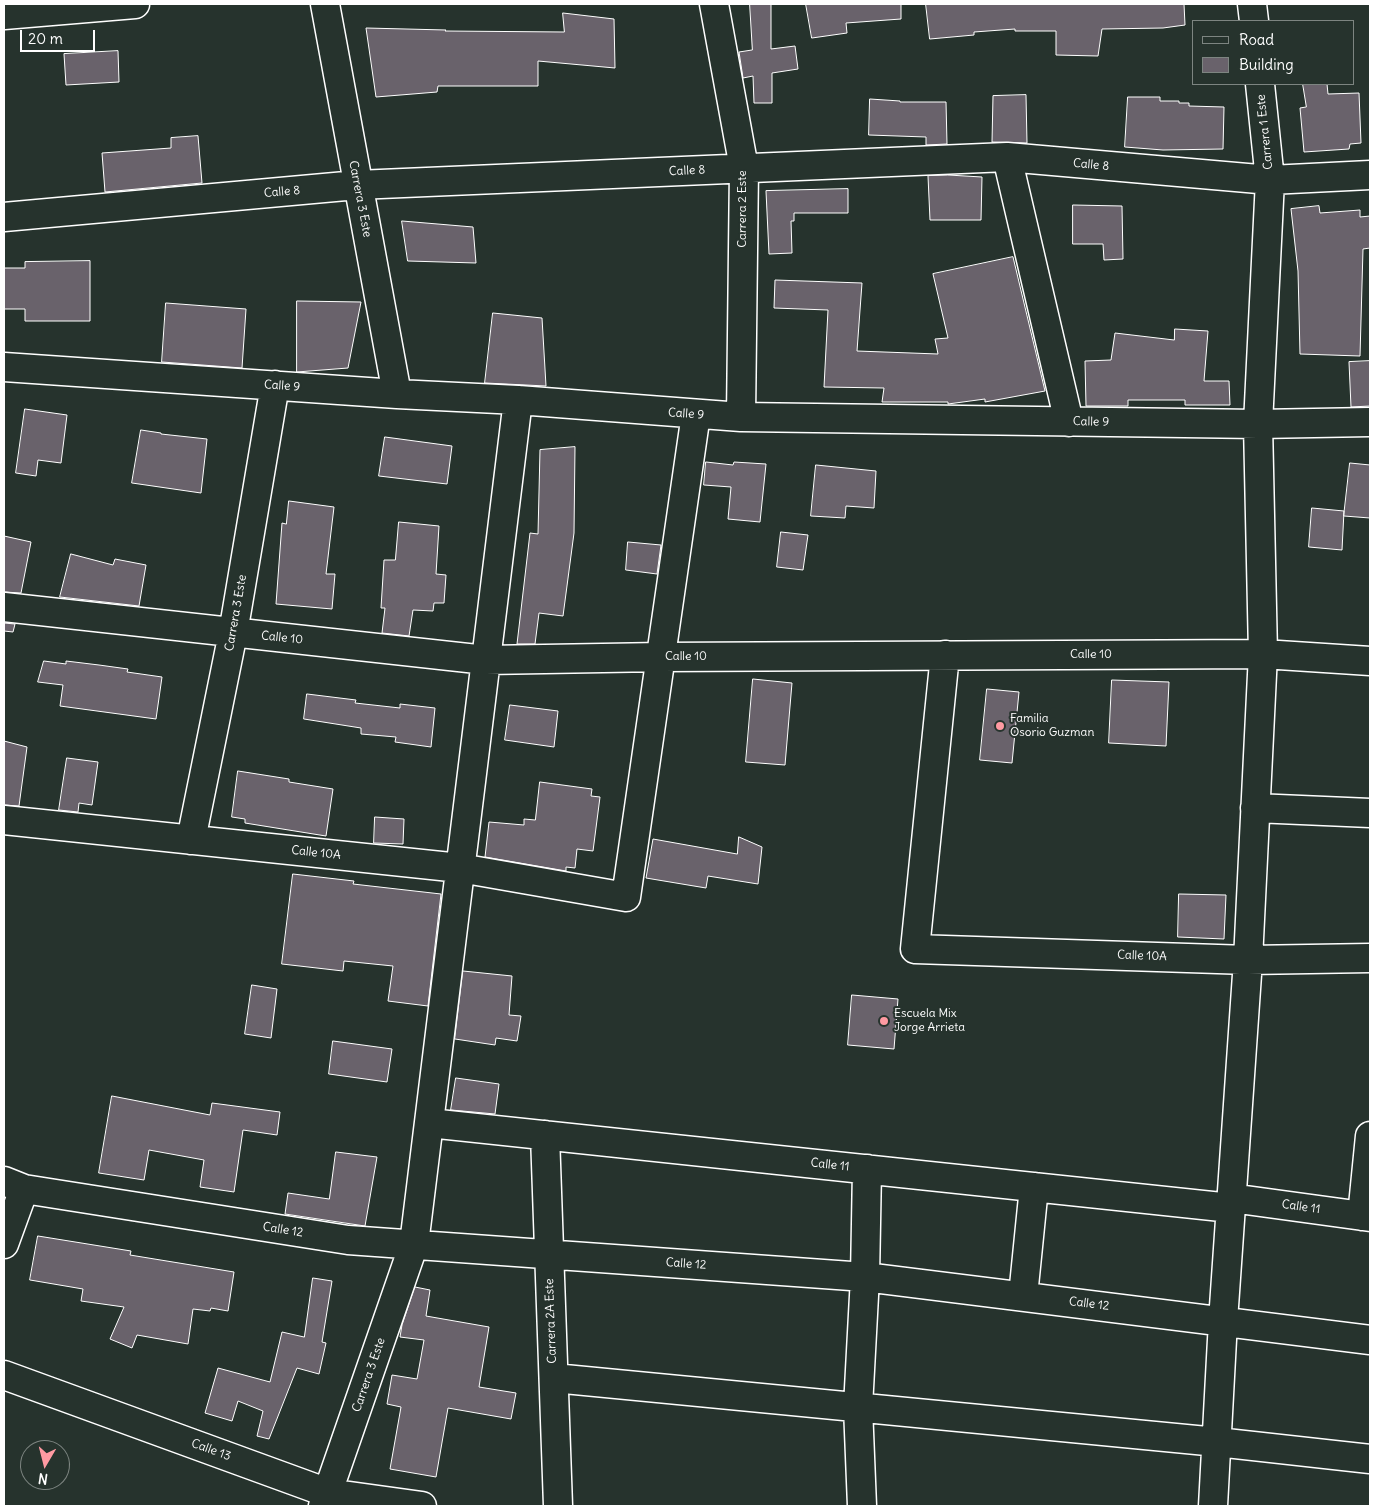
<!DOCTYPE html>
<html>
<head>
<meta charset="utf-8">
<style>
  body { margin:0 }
  #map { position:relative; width:1374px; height:1510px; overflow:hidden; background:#26332d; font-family:Delius,sans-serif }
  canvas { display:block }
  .frame { position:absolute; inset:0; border:5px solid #fff; pointer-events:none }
  .legend { position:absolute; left:1192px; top:20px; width:162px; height:65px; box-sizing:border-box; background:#26332d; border:1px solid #7d8581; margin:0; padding:6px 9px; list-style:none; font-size:15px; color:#fff }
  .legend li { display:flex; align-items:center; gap:10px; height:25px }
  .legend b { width:25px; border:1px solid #7d8581 }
  .north { position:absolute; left:20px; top:1440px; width:50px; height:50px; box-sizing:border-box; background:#26332d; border:1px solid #7d8581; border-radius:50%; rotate:188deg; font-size:14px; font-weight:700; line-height:20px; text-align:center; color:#fff }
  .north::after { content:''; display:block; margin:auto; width:18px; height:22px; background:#ff9aa2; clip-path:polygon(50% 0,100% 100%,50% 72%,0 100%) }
  .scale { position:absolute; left:20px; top:30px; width:75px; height:22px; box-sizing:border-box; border:2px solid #fff; border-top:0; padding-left:6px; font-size:15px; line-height:18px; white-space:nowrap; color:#fff; -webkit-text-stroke:4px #26332d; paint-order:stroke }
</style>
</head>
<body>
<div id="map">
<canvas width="1374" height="1510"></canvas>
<div class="frame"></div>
<ul class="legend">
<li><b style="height:6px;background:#26332d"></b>Road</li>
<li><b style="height:14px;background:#69626b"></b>Building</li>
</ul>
<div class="north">N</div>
<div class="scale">20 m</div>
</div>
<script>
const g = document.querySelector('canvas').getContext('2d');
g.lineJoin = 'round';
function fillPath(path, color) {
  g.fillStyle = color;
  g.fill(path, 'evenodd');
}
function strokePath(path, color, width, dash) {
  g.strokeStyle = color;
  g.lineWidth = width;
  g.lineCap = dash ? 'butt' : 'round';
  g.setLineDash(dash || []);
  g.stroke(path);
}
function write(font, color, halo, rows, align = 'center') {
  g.font = font + ' Delius,sans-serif';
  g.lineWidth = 4;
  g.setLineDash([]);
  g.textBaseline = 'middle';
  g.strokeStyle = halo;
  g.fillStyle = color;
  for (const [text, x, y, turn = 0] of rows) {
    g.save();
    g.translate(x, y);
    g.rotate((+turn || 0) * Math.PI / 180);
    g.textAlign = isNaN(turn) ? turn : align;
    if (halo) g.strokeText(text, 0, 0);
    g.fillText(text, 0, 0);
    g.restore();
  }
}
const building = new Path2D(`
  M 750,4 L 771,4 L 771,49 L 795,46 L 798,69 L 772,73 L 772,103 L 754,103 L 753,76 L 743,78 L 739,52 L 752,50 Z
  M 806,4 L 901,4 L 901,19 L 846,23 L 847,33 L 812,38 Z
  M 926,4 L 1184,4 L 1185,25 L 1163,28 L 1102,29 L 1098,56 L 1056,55 L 1056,31 L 1015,31 L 1015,29 L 974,32 L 974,35 L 930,39 Z
  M 563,13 L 614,19 L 615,68 L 538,61 L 538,86 L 438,86 L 437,92 L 376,97 L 366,28 L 446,30 L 445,31 L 564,32 Z
  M 118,51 L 119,82 L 66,85 L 64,54 Z
  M 1303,84 L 1327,84 L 1328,94 L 1359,93 L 1361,143 L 1350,144 L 1349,149 L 1304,152 L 1300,108 L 1306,107 Z
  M 1026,95 L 1027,143 L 992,142 L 993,96 Z
  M 1128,97 L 1160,97 L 1160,101 L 1179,101 L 1179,103 L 1189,103 L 1189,106 L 1224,107 L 1223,149 L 1163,150 L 1125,147 Z
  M 870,99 L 900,101 L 900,102 L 946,102 L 947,144 L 926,145 L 926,137 L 869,135 Z
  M 198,136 L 202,183 L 105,192 L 102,153 L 171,148 L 171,138 Z
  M 948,175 L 982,177 L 981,220 L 930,220 L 928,176 Z
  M 848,189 L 848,213 L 794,213 L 794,221 L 791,221 L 792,253 L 769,254 L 766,191 Z
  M 1073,205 L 1122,206 L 1123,259 L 1104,260 L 1103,244 L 1073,244 Z
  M 1319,206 L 1320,213 L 1360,210 L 1360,217 L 1370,216 L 1370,248 L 1363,249 L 1360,356 L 1300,354 L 1298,271 L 1291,209 Z
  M 402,221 L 473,227 L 476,263 L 408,261 Z
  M 1013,257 L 1045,391 L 985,402 L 985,399 L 948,404 L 948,402 L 882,402 L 884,388 L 824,387 L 828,310 L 774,308 L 775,280 L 862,283 L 857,351 L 938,354 L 935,339 L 948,338 L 933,274 Z
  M 90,261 L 90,321 L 25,321 L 25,309 L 4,309 L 4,268 L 25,268 L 25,262 Z
  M 297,301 L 361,302 L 348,368 L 297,372 Z
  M 166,303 L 246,309 L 242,368 L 162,362 Z
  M 493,313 L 542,318 L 546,386 L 485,383 Z
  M 1175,329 L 1208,331 L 1204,381 L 1229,381 L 1230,405 L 1185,405 L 1185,400 L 1128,400 L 1128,406 L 1086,406 L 1085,361 L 1111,360 L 1115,333 L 1174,340 Z
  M 1370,361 L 1370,406 L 1351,407 L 1349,362 Z
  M 25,409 L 67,415 L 61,463 L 38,460 L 36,476 L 16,473 Z
  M 141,430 L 161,433 L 161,434 L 207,439 L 201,493 L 132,483 Z
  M 385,437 L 452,446 L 447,484 L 379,476 Z
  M 575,447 L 574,533 L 563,616 L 539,613 L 535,644 L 517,644 L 530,533 L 538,534 L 540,450 Z
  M 706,462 L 733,465 L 734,462 L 766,464 L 760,522 L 728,519 L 731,487 L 704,485 Z
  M 1350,463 L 1370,465 L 1370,518 L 1344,516 Z
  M 816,465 L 876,471 L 874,508 L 846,506 L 845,518 L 811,516 Z
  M 289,501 L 334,507 L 326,574 L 335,574 L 332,609 L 276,604 L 282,523 L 286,524 Z
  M 1312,508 L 1344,511 L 1342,550 L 1309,547 Z
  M 399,522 L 439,526 L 436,574 L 446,575 L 444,603 L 434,603 L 433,611 L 413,610 L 409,636 L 382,633 L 385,608 L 381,608 L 384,560 L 395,560 Z
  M 781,532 L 808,535 L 803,570 L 777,567 Z
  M 4,536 L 31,542 L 21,593 L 4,592 Z
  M 628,542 L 661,545 L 657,574 L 626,570 Z
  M 71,554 L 113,565 L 115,559 L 146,565 L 139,606 L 60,597 Z
  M 4,623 L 15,624 L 13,632 L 4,631 Z
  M 44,661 L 66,664 L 66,661 L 99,665 L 128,669 L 127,672 L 162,677 L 156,719 L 60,706 L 63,685 L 38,682 Z
  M 753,679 L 792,683 L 785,765 L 746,762 Z
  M 1112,680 L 1169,682 L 1166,746 L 1109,743 Z
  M 987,689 L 1019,692 L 1012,763 L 980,760 Z
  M 307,694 L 356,700 L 355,703 L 400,708 L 400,704 L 435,708 L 431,747 L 395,742 L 396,737 L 361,734 L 361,728 L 304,719 Z
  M 510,705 L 558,711 L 554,747 L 505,740 Z
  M 4,741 L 27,747 L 19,806 L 4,805 Z
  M 67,758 L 98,762 L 92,805 L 79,803 L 78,812 L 59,810 Z
  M 238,771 L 289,779 L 289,782 L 333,789 L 326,836 L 245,823 L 245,819 L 232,817 Z
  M 540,782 L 592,789 L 591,796 L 600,797 L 593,851 L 577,849 L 575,868 L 566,867 L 566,871 L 485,857 L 489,822 L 524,825 L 524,819 L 535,820 Z
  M 375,817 L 404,819 L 403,844 L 374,843 Z
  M 739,837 L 762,847 L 758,884 L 708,876 L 706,888 L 646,878 L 653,839 L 737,854 Z
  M 293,874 L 354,881 L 353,884 L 441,894 L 428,1006 L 388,1001 L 393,966 L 344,961 L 343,971 L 282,964 Z
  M 1179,894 L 1226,895 L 1224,939 L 1178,937 Z
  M 463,971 L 512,976 L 509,1015 L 521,1016 L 517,1041 L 496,1038 L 495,1045 L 455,1039 Z
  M 252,985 L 277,989 L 271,1038 L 245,1034 Z
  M 852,995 L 898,999 L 894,1049 L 848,1045 Z
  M 333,1041 L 392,1049 L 387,1082 L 329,1074 Z
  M 456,1078 L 499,1084 L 495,1114 L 451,1110 Z
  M 112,1096 L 210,1115 L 212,1103 L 280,1112 L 277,1135 L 243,1130 L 234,1192 L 200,1187 L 204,1160 L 149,1150 L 144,1180 L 99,1173 Z
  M 336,1152 L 377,1157 L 365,1226 L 285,1214 L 288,1193 L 329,1199 Z
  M 38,1236 L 131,1251 L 130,1255 L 234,1272 L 228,1311 L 211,1308 L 210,1311 L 193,1309 L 188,1344 L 137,1335 L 132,1348 L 110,1339 L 124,1307 L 81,1301 L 83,1289 L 30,1280 Z
  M 313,1278 L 332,1281 L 322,1342 L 326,1343 L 319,1374 L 297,1368 L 269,1439 L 257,1436 L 263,1411 L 238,1401 L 232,1421 L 205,1413 L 218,1368 L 270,1382 L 282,1332 L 304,1337 Z
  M 415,1287 L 430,1290 L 426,1316 L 489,1327 L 479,1387 L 516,1393 L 511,1419 L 448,1408 L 436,1477 L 390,1469 L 401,1407 L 387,1404 L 392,1375 L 417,1379 L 424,1340 L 400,1337 L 402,1325 Z`);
const street = new Path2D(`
  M 325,4 L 397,394
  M 714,4 L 744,168 L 741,417
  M 1252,4 L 1254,21
  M 4,15 L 135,4
  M 1007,157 L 1069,422
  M 4,217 L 357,185 L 1007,157 L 1270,180 L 1370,175
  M 4,367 L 397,394 L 518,400 L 741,417 L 1258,424 L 1370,422
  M 4,607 L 486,660 L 661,657 L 1263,654 L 1370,661
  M 945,655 L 915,949 L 1248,960 L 1370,958
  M 1255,808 L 1370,813
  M 4,820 L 460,868 L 626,897 L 696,414
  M 191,840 L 233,633 L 275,385
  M 429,1123 L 1231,1208
  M 545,1135 L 558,1506
  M 4,1181 L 24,1189 L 348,1240 L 865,1277 L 1370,1340
  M 1231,1198 L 1370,1217
  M 1362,1216 L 1370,1136
  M 4,1244 L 24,1189
  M 1023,1296 L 1034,1187
  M 4,1375 L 328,1493 L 422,1506
  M 554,1378 L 1217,1442 L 1370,1459
  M 323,1506 L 414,1244 L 518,400
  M 862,1506 L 858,1407 L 865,1277 L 867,1169
  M 1213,1506 L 1223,1321 L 1248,960 L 1263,654 L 1258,424 L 1270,180 L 1260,84`);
const markers = [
  [1000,726,5,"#ff9aa2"],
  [884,1021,5,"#ff9aa2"]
];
const streetNames = [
  ["Carrera 1 Este",1265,132,-96],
  ["Calle 8",1091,165,5],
  ["Calle 8",687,171,-3],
  ["Calle 8",282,192,-5],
  ["Carrera 3 Este",360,199,79],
  ["Carrera 2 Este",743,209,-90],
  ["Calle 9",282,386,4],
  ["Calle 9",686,414,4],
  ["Calle 9",1091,422,1],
  ["Carrera 3 Este",236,613,-80],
  ["Calle 10",282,638,6],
  ["Calle 10",1091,655],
  ["Calle 10",686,657],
  ["Calle 10A",316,853,6],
  ["Calle 10A",1142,956,2],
  ["Calle 11",830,1165,6],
  ["Calle 11",1301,1207,8],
  ["Calle 12",283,1230,9],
  ["Calle 12",686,1264,4],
  ["Calle 12",1089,1304,7],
  ["Carrera 2A Este",551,1321,-92],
  ["Carrera 3 Este",369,1375,-71],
  ["Calle 13",211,1450,20]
];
const poiNames = [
  ["Familia",1010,719],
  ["Osorio Guzman",1010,733],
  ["Escuela Mix",894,1014],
  ["Jorge Arrieta",894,1028]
];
fillPath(building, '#69626b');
strokePath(building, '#fff', 1);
strokePath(street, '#fff', 31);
strokePath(street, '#26332d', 28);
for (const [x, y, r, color] of markers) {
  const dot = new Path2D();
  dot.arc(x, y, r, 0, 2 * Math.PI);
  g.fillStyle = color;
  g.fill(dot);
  strokePath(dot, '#26332d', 2);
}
write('12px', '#fff', '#26332d', streetNames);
write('12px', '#fff', '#26332d', poiNames, 'left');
</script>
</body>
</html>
